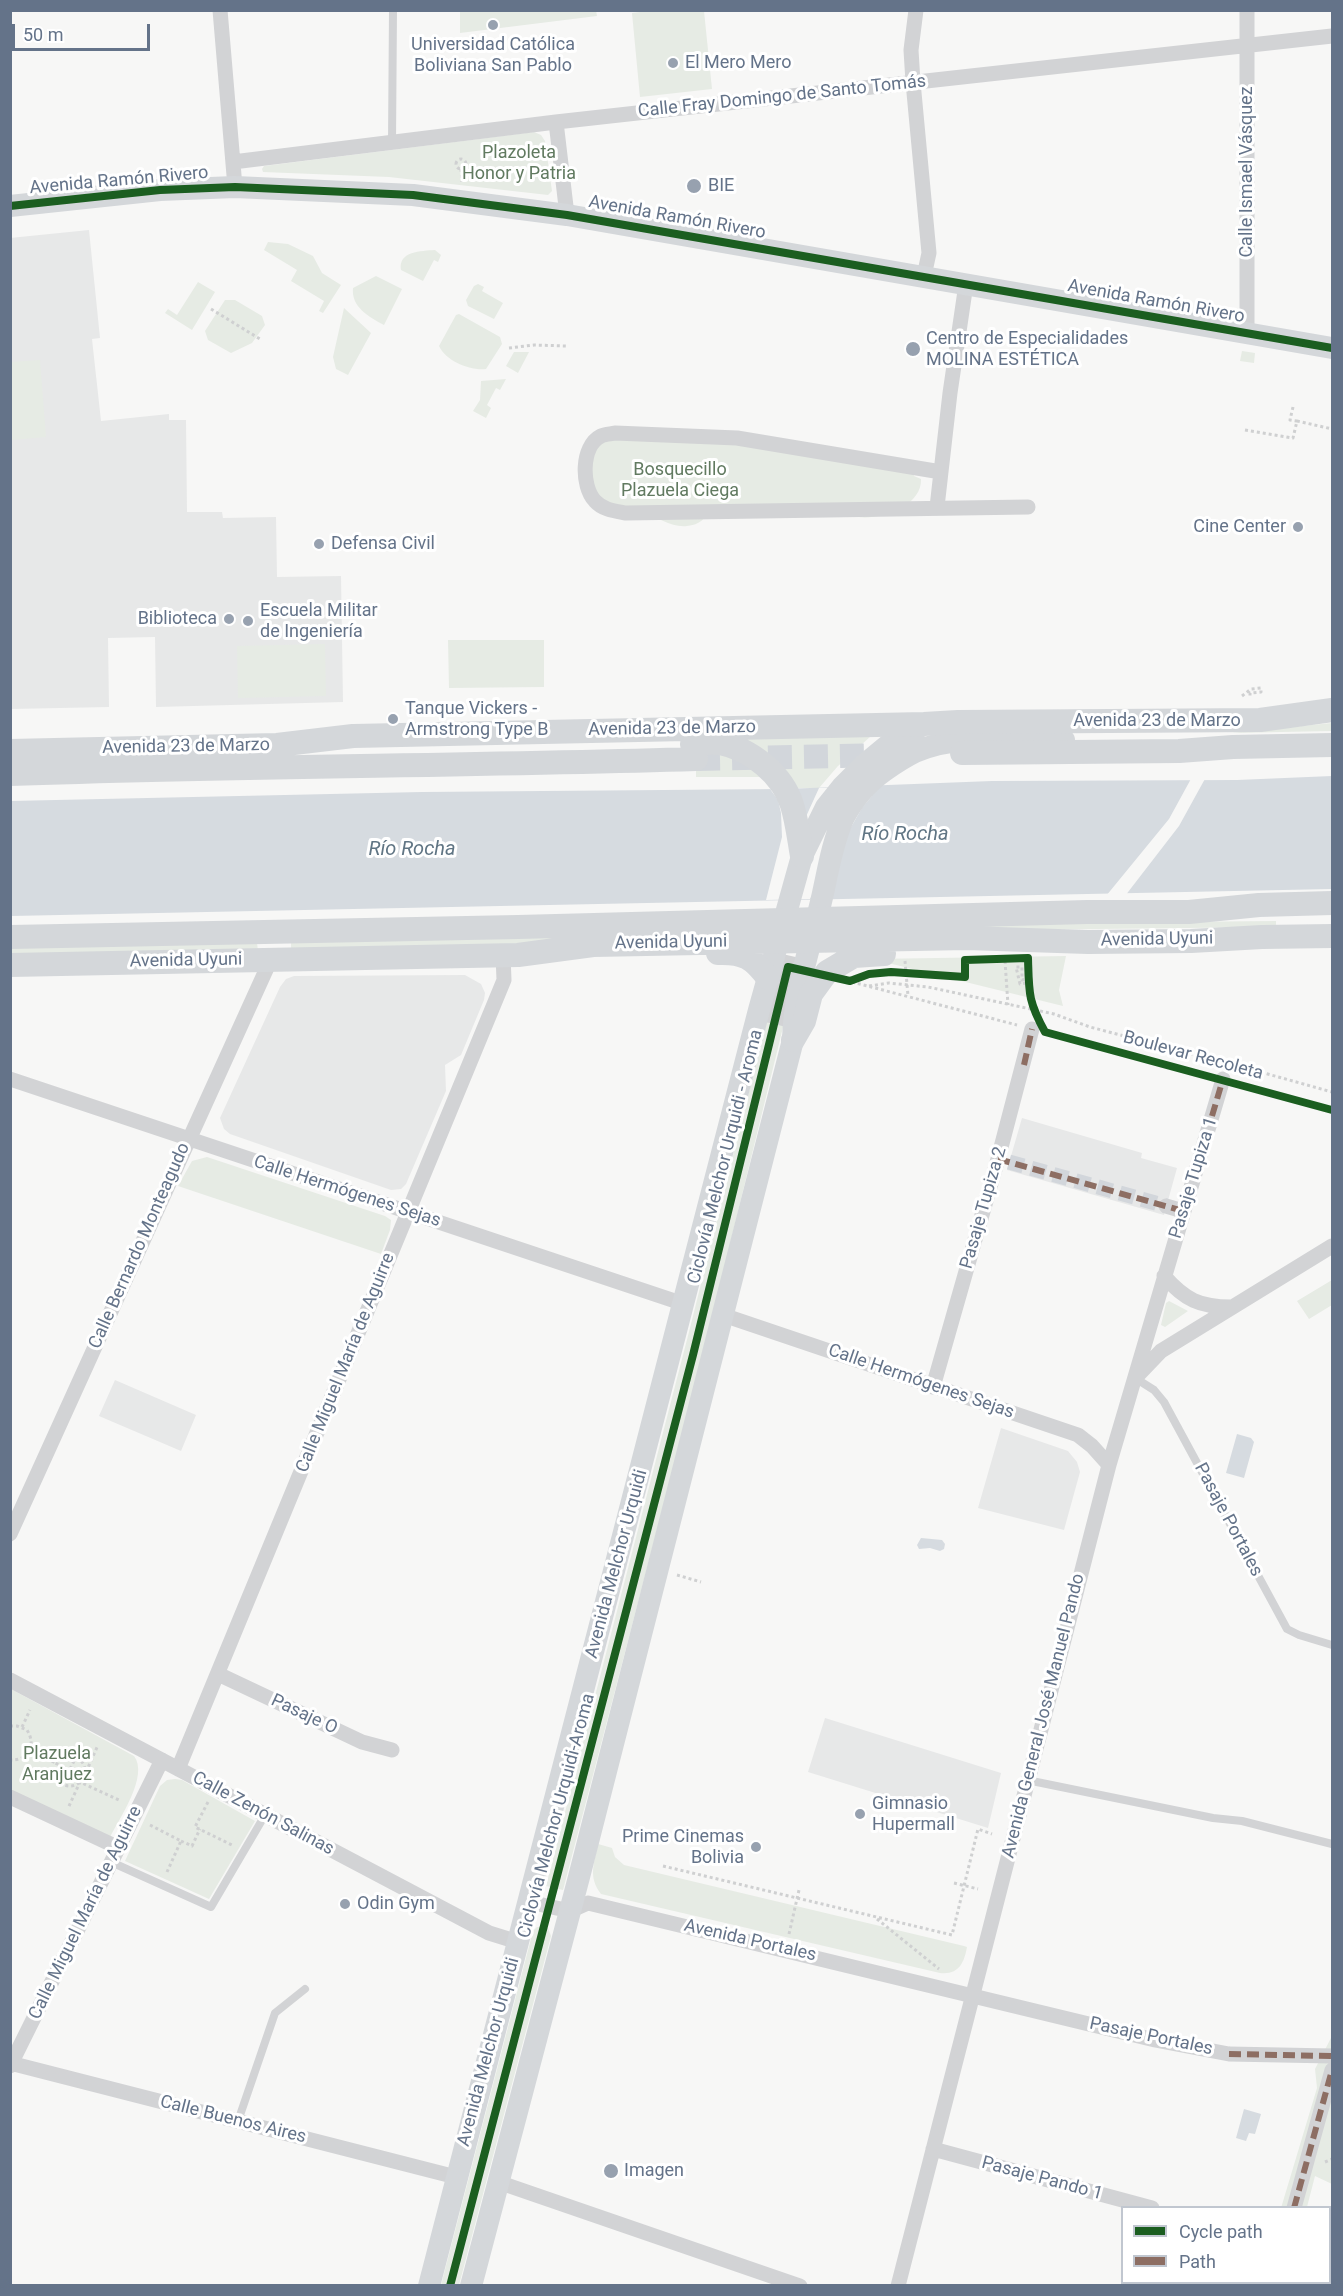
<!DOCTYPE html>
<html>
<head>
<meta charset="utf-8">
<style>
  body { margin:0 }
  #map { position:relative; width:1343px; height:2296px; overflow:hidden; background:#f7f7f6; font-family:Roboto,sans-serif }
  canvas { display:block }
  .frame { position:absolute; inset:0; border:12px solid #647389; pointer-events:none }
  .legend { position:absolute; left:1121px; top:2206px; width:210px; height:78px; box-sizing:border-box; background:#fff; border:2px solid #c1c7d0; margin:0; padding:8px 10px; list-style:none; font-size:18px; color:#647389 }
  .legend li { display:flex; align-items:center; gap:12px; height:30px }
  .legend b { width:30px; border:2px solid #c1c7d0 }
  .scale { position:absolute; left:12px; top:24px; width:138px; height:27px; box-sizing:border-box; border:3px solid #647389; border-top:0; padding-left:8px; font-size:18px; line-height:21px; white-space:nowrap; color:#647389; -webkit-text-stroke:4px #fff; paint-order:stroke }
</style>
</head>
<body>
<div id="map">
<canvas width="1343" height="2296"></canvas>
<div class="frame"></div>
<ul class="legend">
<li><b style="height:8px;background:#1b5e20"></b>Cycle path</li>
<li><b style="height:8px;background:#8d6e63"></b>Path</li>
</ul>
<div class="scale">50 m</div>
</div>
<script>
const g = document.querySelector('canvas').getContext('2d');
g.lineJoin = 'round';
function fillPath(path, color) {
  g.fillStyle = color;
  g.fill(path, 'evenodd');
}
function strokePath(path, color, width, dash) {
  g.strokeStyle = color;
  g.lineWidth = width;
  g.lineCap = dash ? 'butt' : 'round';
  g.setLineDash(dash || []);
  g.stroke(path);
}
function write(font, color, halo, rows, align = 'center') {
  g.font = font + ' Roboto,sans-serif';
  g.lineWidth = 6;
  g.setLineDash([]);
  g.textBaseline = 'middle';
  g.strokeStyle = halo;
  g.fillStyle = color;
  for (const [text, x, y, turn = 0] of rows) {
    g.save();
    g.translate(x, y);
    g.rotate((+turn || 0) * Math.PI / 180);
    g.textAlign = isNaN(turn) ? turn : align;
    if (halo) g.strokeText(text, 0, 0);
    g.fillText(text, 0, 0);
    g.restore();
  }
}
const built = new Path2D(`
  M 89,230 L 100,338 L 92,339 L 101,421 L 169,414 L 169,420 L 186,420 L 187,512 L 222,512 L 223,518 L 276,517 L 277,577 L 341,576 L 343,702 L 156,707 L 155,637 L 108,638 L 109,707 L 11,709 L 10,238 Z
  M 465,975 L 481,984 L 485,993 L 484,1000 L 461,1055 L 445,1065 L 446,1091 L 406,1184 L 401,1189 L 391,1190 L 230,1134 L 224,1129 L 220,1118 L 280,987 L 286,979 L 294,976 Z
  M 1022,1118 L 1142,1153 L 1141,1158 L 1177,1168 L 1164,1215 L 1007,1170 Z
  M 115,1380 L 196,1415 L 181,1451 L 99,1416 Z
  M 1001,1428 L 1068,1451 L 1077,1462 L 1080,1472 L 1064,1530 L 978,1508 Z
  M 825,1718 L 1001,1773 L 988,1828 L 808,1772 Z`);
const green = new Path2D(`
  M 596,10 L 597,16 L 460,33 L 460,11 Z
  M 655,10 L 704,11 L 712,89 L 640,97 L 632,13 Z
  M 534,132 L 541,135 L 545,141 L 552,191 L 548,195 L 389,177 L 263,172 L 262,169 L 264,166 Z
  M 268,242 L 288,244 L 313,256 L 322,273 L 341,285 L 323,313 L 319,311 L 324,301 L 291,281 L 297,270 L 264,250 Z
  M 435,250 L 441,255 L 438,262 L 434,260 L 423,281 L 401,270 C 398,251 421,251 435,250 Z
  M 376,276 L 402,289 L 384,325 C 369,317 351,307 353,288 Z
  M 198,282 L 215,292 L 192,330 L 165,313 L 168,309 L 177,315 Z
  M 478,284 L 484,287 L 482,291 L 503,303 L 494,319 L 468,306 L 466,300 L 474,286 Z
  M 225,300 L 235,300 L 262,316 L 265,325 L 252,343 L 231,353 L 208,340 L 205,331 Z
  M 344,308 L 371,333 L 348,375 L 336,369 L 333,357 Z
  M 459,314 L 500,337 L 502,344 L 486,369 C 470,371 446,361 439,346 L 456,315 Z
  M 1242,351 L 1255,353 L 1254,363 L 1240,361 Z
  M 514,352 L 529,352 L 518,373 L 506,366 Z
  M 40,360 L 46,437 L 11,440 L 11,362 Z
  M 506,379 L 500,390 L 496,388 L 487,405 L 491,408 L 486,418 L 473,411 L 480,400 L 481,381 Z
  M 737,435 L 913,472 L 914,476 L 921,479 C 922,506 882,520 858,517 C 849,517 843,507 834,506 C 794,504 753,508 713,509 C 705,518 700,525 687,526 C 673,528 656,517 643,512 C 632,508 613,508 603,501 C 585,488 588,454 602,439 Z
  M 448,640 L 544,640 L 544,687 L 449,688 Z
  M 325,644 L 326,696 L 238,698 L 237,646 Z
  M 1332,723 L 1332,731 L 1231,733 Z
  M 871,736 L 838,766 L 819,788 L 795,788 L 726,738 Z
  M 696,749 L 729,753 L 765,777 L 696,777 Z
  M 1276,921 L 1276,927 L 828,932 L 1057,923 Z
  M 755,928 L 508,945 L 291,951 L 291,942 Z
  M 257,943 L 258,951 L 11,957 L 10,948 Z
  M 1066,956 L 1059,990 L 1063,1006 L 872,959 Z
  M 768,1015 L 785,1019 L 708,1334 L 563,1890 L 546,1886 L 690,1328 Z
  M 207,1157 L 385,1216 L 391,1220 L 390,1230 L 381,1254 L 178,1186 L 192,1161 Z
  M 1332,1280 L 1332,1305 L 1309,1319 L 1297,1301 Z
  M 1169,1301 L 1188,1311 L 1165,1327 L 1161,1325 L 1166,1303 Z
  M 11,1689 L 134,1756 C 149,1775 120,1818 110,1837 L 11,1790 Z
  M 175,1779 L 182,1780 L 255,1821 L 209,1899 L 125,1861 L 160,1786 L 167,1780 Z
  M 598,1844 L 612,1848 L 615,1857 L 624,1865 L 964,1946 L 967,1947 C 964,1963 959,1975 940,1973 L 601,1894 C 588,1877 594,1864 598,1844 Z
  M 537,1927 L 548,1928 L 551,1936 L 459,2285 L 441,2285 L 533,1931 Z
  M 1332,2036 L 1332,2184 L 1315,2176 L 1307,2207 L 1281,2208 L 1317,2088 L 1315,2069 Z
  M 1330,2259 L 1332,2262 L 1332,2285 L 1279,2286 L 1279,2283 L 1330,2282 Z`);
const water = new Path2D(`
  M 1332,776 L 1332,889 L 11,916 L 10,801 L 422,792 L 784,789 L 992,781 L 1237,780 Z
  M 1237,1434 L 1251,1438 L 1254,1442 L 1244,1478 L 1226,1473 Z
  M 921,1538 L 942,1540 L 945,1544 L 944,1549 L 940,1551 L 930,1548 L 919,1549 L 917,1545 Z
  M 1244,2109 L 1261,2114 L 1255,2134 L 1249,2133 L 1246,2141 L 1236,2138 Z`);
const pier = new Path2D(`
  M 1192,777 L 1206,777 L 1179,826 L 1125,896 L 1106,896 L 1169,819 Z
  M 856,787 L 872,796 L 862,808 L 810,899 L 766,900 L 782,837 L 781,813 L 778,800 L 770,789 L 804,821 L 819,788 Z`);
const streetTunnel = new Path2D(`
  M 1009,1162 L 1166,1206`);
const primaryTunnel = new Path2D(`
  M 696,759 L 889,755`);
const path = new Path2D(`
  M456 164a5 5 0 1 1 10 0a5 5 0 1 1-10 0Z
  M 461,169 L 462,182
  M 211,309 L 260,339
  M 509,348 L 534,345 L 566,346
  M 1293,407 L 1290,420 L 1297,421
  M 1245,430 L 1293,438 L 1297,421 L 1332,429
  M 1242,696 L 1251,689 L 1261,688 L 1261,692 L 1250,693 L 1250,698
  M 905,961 L 908,996
  M 1005,961 L 1008,1005
  M 852,982 L 1017,1025
  M 1026,983 L 1020,984 L 1016,967 L 1022,967 L 1022,980 L 1028,979
  M 869,986 L 889,983 L 928,987 L 1054,1014 L 1090,1027 L 1223,1062
  M 1232,1064 L 1332,1092
  M 677,1575 L 701,1582
  M 10,1726 L 17,1726 L 27,1730 C 37,1746 28,1761 10,1760
  M 22,1727 L 30,1710
  M 30,1751 L 56,1763
  M55 1771a15 15 0 1 1 30 0a15 15 0 1 1-30 0Z
  M 86,1772 L 98,1745
  M 62,1785 L 76,1757
  M 208,1802 L 195,1827 L 234,1846
  M 69,1806 L 80,1782 L 121,1801
  M 150,1825 L 181,1841 L 167,1872
  M 181,1841 L 192,1846 L 200,1829
  M 663,1866 L 952,1935 L 978,1829 L 992,1834
  M 954,1883 L 978,1889
  M 877,1919 L 939,1969
  M 789,1934 L 799,1890
  M 1325,2162 L 1332,2159`);
const lane = new Path2D(`
  M 392,142 L 393,10
  M 1135,1378 L 1154,1390 L 1164,1402 L 1287,1629 L 1299,1635 L 1332,1645
  M 1027,1780 L 1213,1818 L 1242,1821 L 1332,1844
  M 111,1862 L 211,1907 L 265,1815
  M 238,2121 L 275,2013 L 305,1989`);
const street = new Path2D(`
  M 220,10 L 235,187
  M 916,10 L 911,50 L 913,82 L 929,253 L 924,276
  M 556,122 L 567,215
  M 233,162 L 556,122 L 1332,36
  M 1247,334 L 1247,10
  M 941,472 L 737,438 L 615,433 C 611,434 605,434 601,436 C 581,446 581,486 595,501 C 603,510 615,511 626,513 L 1028,507
  M 937,507 L 950,393 L 966,284
  M 784,962 L 797,965 L 785,1019 L 768,1015 Z
  M 10,1079 L 684,1304
  M 1166,1206 L 1183,1211
  M 1164,1276 C 1185,1300 1200,1307 1231,1307
  M 723,1315 L 1078,1435 L 1092,1446 L 1109,1465
  M 1139,1374 L 1161,1351 L 1332,1246
  M 933,1387 L 998,1159 L 1032,1029
  M 10,1534 L 271,959
  M 218,1674 L 362,1742 L 392,1750
  M 10,1680 L 489,1933 L 518,1942
  M 178,1769 L 504,980 L 503,955
  M 10,1797 L 119,1848
  M 529,1902 L 570,1911 L 588,1903 L 1155,2040 L 1229,2054 L 1332,2056
  M 10,2063 L 456,2177
  M 10,2066 L 162,1760
  M 933,2149 L 1152,2208
  M 498,2182 L 800,2286
  M 1294,2208 L 1332,2070
  M 1294,2282 L 1295,2286
  M 898,2286 L 1109,1465 L 1223,1079`);
const secondary = new Path2D(`
  M 10,206 L 160,190 L 235,187 L 413,195 L 567,215 L 1332,348
  M 429,2286 L 759,1010 L 802,856 L 826,807 L 842,787 L 864,765 L 887,746 L 924,724
  M 471,2286 L 579,1877 L 793,1040 C 794,995 809,950 820,906 C 827,878 831,846 843,819 C 853,800 867,783 884,771 C 894,764 905,757 915,752 C 959,733 1018,740 1064,740`);
const primary = new Path2D(`
  M 692,744 C 701,743 711,742 720,743 C 751,749 783,775 792,805 C 797,821 799,839 802,856
  M 10,751 L 277,745 L 353,736 L 924,724 L 958,722 L 1260,720 L 1332,710
  M 962,753 L 1179,751 L 1233,747 L 1332,745
  M 10,774 C 239,766 468,766 696,759
  M 10,937 L 518,927 L 1087,912 L 1189,912 L 1259,905 L 1332,903
  M 718,953 C 744,952 753,958 768,978
  M 10,965 L 518,955 L 593,945 L 967,938 L 1088,942 L 1191,941 L 1262,937 L 1332,936
  M 793,1040 L 804,1021 L 811,994 L 827,972 L 854,956 L 884,954`);
const quiet = new Path2D(`
  M 1024,1065 L 1032,1029
  M 1212,1116 L 1223,1079
  M 998,1159 L 1183,1211
  M 1229,2054 L 1332,2056
  M 1294,2208 L 1332,2070
  M 1294,2282 L 1295,2286`);
const cycleway = new Path2D(`
  M 10,206 L 160,190 L 235,187 L 413,195 L 567,215 L 1332,348
  M 450,2286 L 693,1355 L 788,967 L 850,981 L 869,974 L 891,972 L 965,977 L 965,960 L 1028,958 C 1029,993 1028,1001 1045,1032 L 1332,1110`);
const markers = [
  [493,25,6,"#97a1af"],
  [673,63,6,"#97a1af"],
  [694,186,8,"#97a1af"],
  [913,349,8,"#97a1af"],
  [1298,527,6,"#97a1af"],
  [319,544,6,"#97a1af"],
  [229,619,6,"#97a1af"],
  [248,621,6,"#97a1af"],
  [393,719,6,"#97a1af"],
  [860,1814,6,"#97a1af"],
  [756,1847,6,"#97a1af"],
  [345,1904,6,"#97a1af"],
  [611,2171,8,"#97a1af"]
];
const poiNames = [
  ["Universidad Católica",493,45,"center"],
  ["Boliviana San Pablo",493,66,"center"],
  ["El Mero Mero",685,63],
  ["BIE",708,186],
  ["Centro de Especialidades",926,339],
  ["MOLINA ESTÉTICA",926,360],
  ["Cine Center",1286,527,"right"],
  ["Defensa Civil",331,544],
  ["Escuela Militar",260,611],
  ["de Ingeniería",260,632],
  ["Biblioteca",217,619,"right"],
  ["Tanque Vickers -",405,709],
  ["Armstrong Type B",405,730],
  ["Gimnasio",872,1804],
  ["Hupermall",872,1825],
  ["Prime Cinemas",744,1837,"right"],
  ["Bolivia",744,1858,"right"],
  ["Odin Gym",357,1904],
  ["Imagen",624,2171]
];
const streetNames = [
  ["Calle Fray Domingo de Santo Tomás",782,97,-6],
  ["Calle Ismael Vásquez",1247,172,-90],
  ["Avenida Ramón Rivero",119,181,-5],
  ["Avenida Ramón Rivero",677,218,10],
  ["Avenida Ramón Rivero",1156,302,10],
  ["Avenida 23 de Marzo",1157,721],
  ["Avenida 23 de Marzo",672,729,-1],
  ["Avenida 23 de Marzo",186,747,-1],
  ["Avenida Uyuni",1157,940,-1],
  ["Avenida Uyuni",671,943,-1],
  ["Avenida Uyuni",186,961,-1],
  ["Boulevar Recoleta",1193,1056,15],
  ["Ciclovía Melchor Urquidi - Aroma",726,1157,-76],
  ["Pasaje Tupiza 1",1194,1178,-73],
  ["Calle Hermógenes Sejas",347,1192,18],
  ["Pasaje Tupiza 2",984,1208,-74],
  ["Calle Bernardo Monteagudo",140,1246,-66],
  ["Calle Miguel María de Aguirre",346,1363,-68],
  ["Calle Hermógenes Sejas",921,1382,19],
  ["Pasaje Portales",1228,1520,62],
  ["Avenida Melchor Urquidi",617,1564,-75],
  ["Pasaje O",304,1715,25],
  ["Avenida General José Manuel Pando",1044,1716,-76],
  ["Calle Zenón Salinas",263,1814,28],
  ["Ciclovía Melchor Urquidi-Aroma",557,1816,-75],
  ["Calle Miguel María de Aguirre",86,1913,-64],
  ["Avenida Portales",750,1941,13],
  ["Pasaje Portales",1151,2037,12],
  ["Avenida Melchor Urquidi",489,2052,-75],
  ["Calle Buenos Aires",233,2120,14],
  ["Pasaje Pando 1",1042,2179,15]
];
const parkNames = [
  ["Plazoleta",519,153],
  ["Honor y Patria",519,174],
  ["Bosquecillo",680,470],
  ["Plazuela Ciega",680,491],
  ["Plazuela",57,1754],
  ["Aranjuez",57,1775]
];
const waterNames = [
  ["Río Rocha",905,835],
  ["Río Rocha",412,850]
];
fillPath(built, '#e7e8e8');
fillPath(green, '#e6ebe4');
fillPath(water, '#d6dbe0');
fillPath(pier, '#f7f7f6');
strokePath(streetTunnel, '#d2d6db', 15, [15, 8]);
strokePath(primaryTunnel, '#d2d6db', 24, [24, 12]);
strokePath(path, '#cfd0d1', 3, [3, 3]);
strokePath(lane, '#d2d3d5', 8);
strokePath(street, '#d2d3d5', 15);
strokePath(secondary, '#d4d7da', 22);
strokePath(primary, '#d4d7da', 24);
strokePath(quiet, '#8d6e63', 6, [12, 6]);
strokePath(cycleway, '#1b5e20', 8);
for (const [x, y, r, color] of markers) {
  const dot = new Path2D();
  dot.arc(x, y, r, 0, 2 * Math.PI);
  g.fillStyle = color;
  g.fill(dot);
  strokePath(dot, '#fff', 2);
}
write('18px', '#647389', '#fff', poiNames, 'left');
write('18px', '#647389', '#fff', streetNames);
write('18px', '#617a60', '#fff', parkNames);
write('italic 20px', '#607584', '#fff', waterNames);
</script>
</body>
</html>
